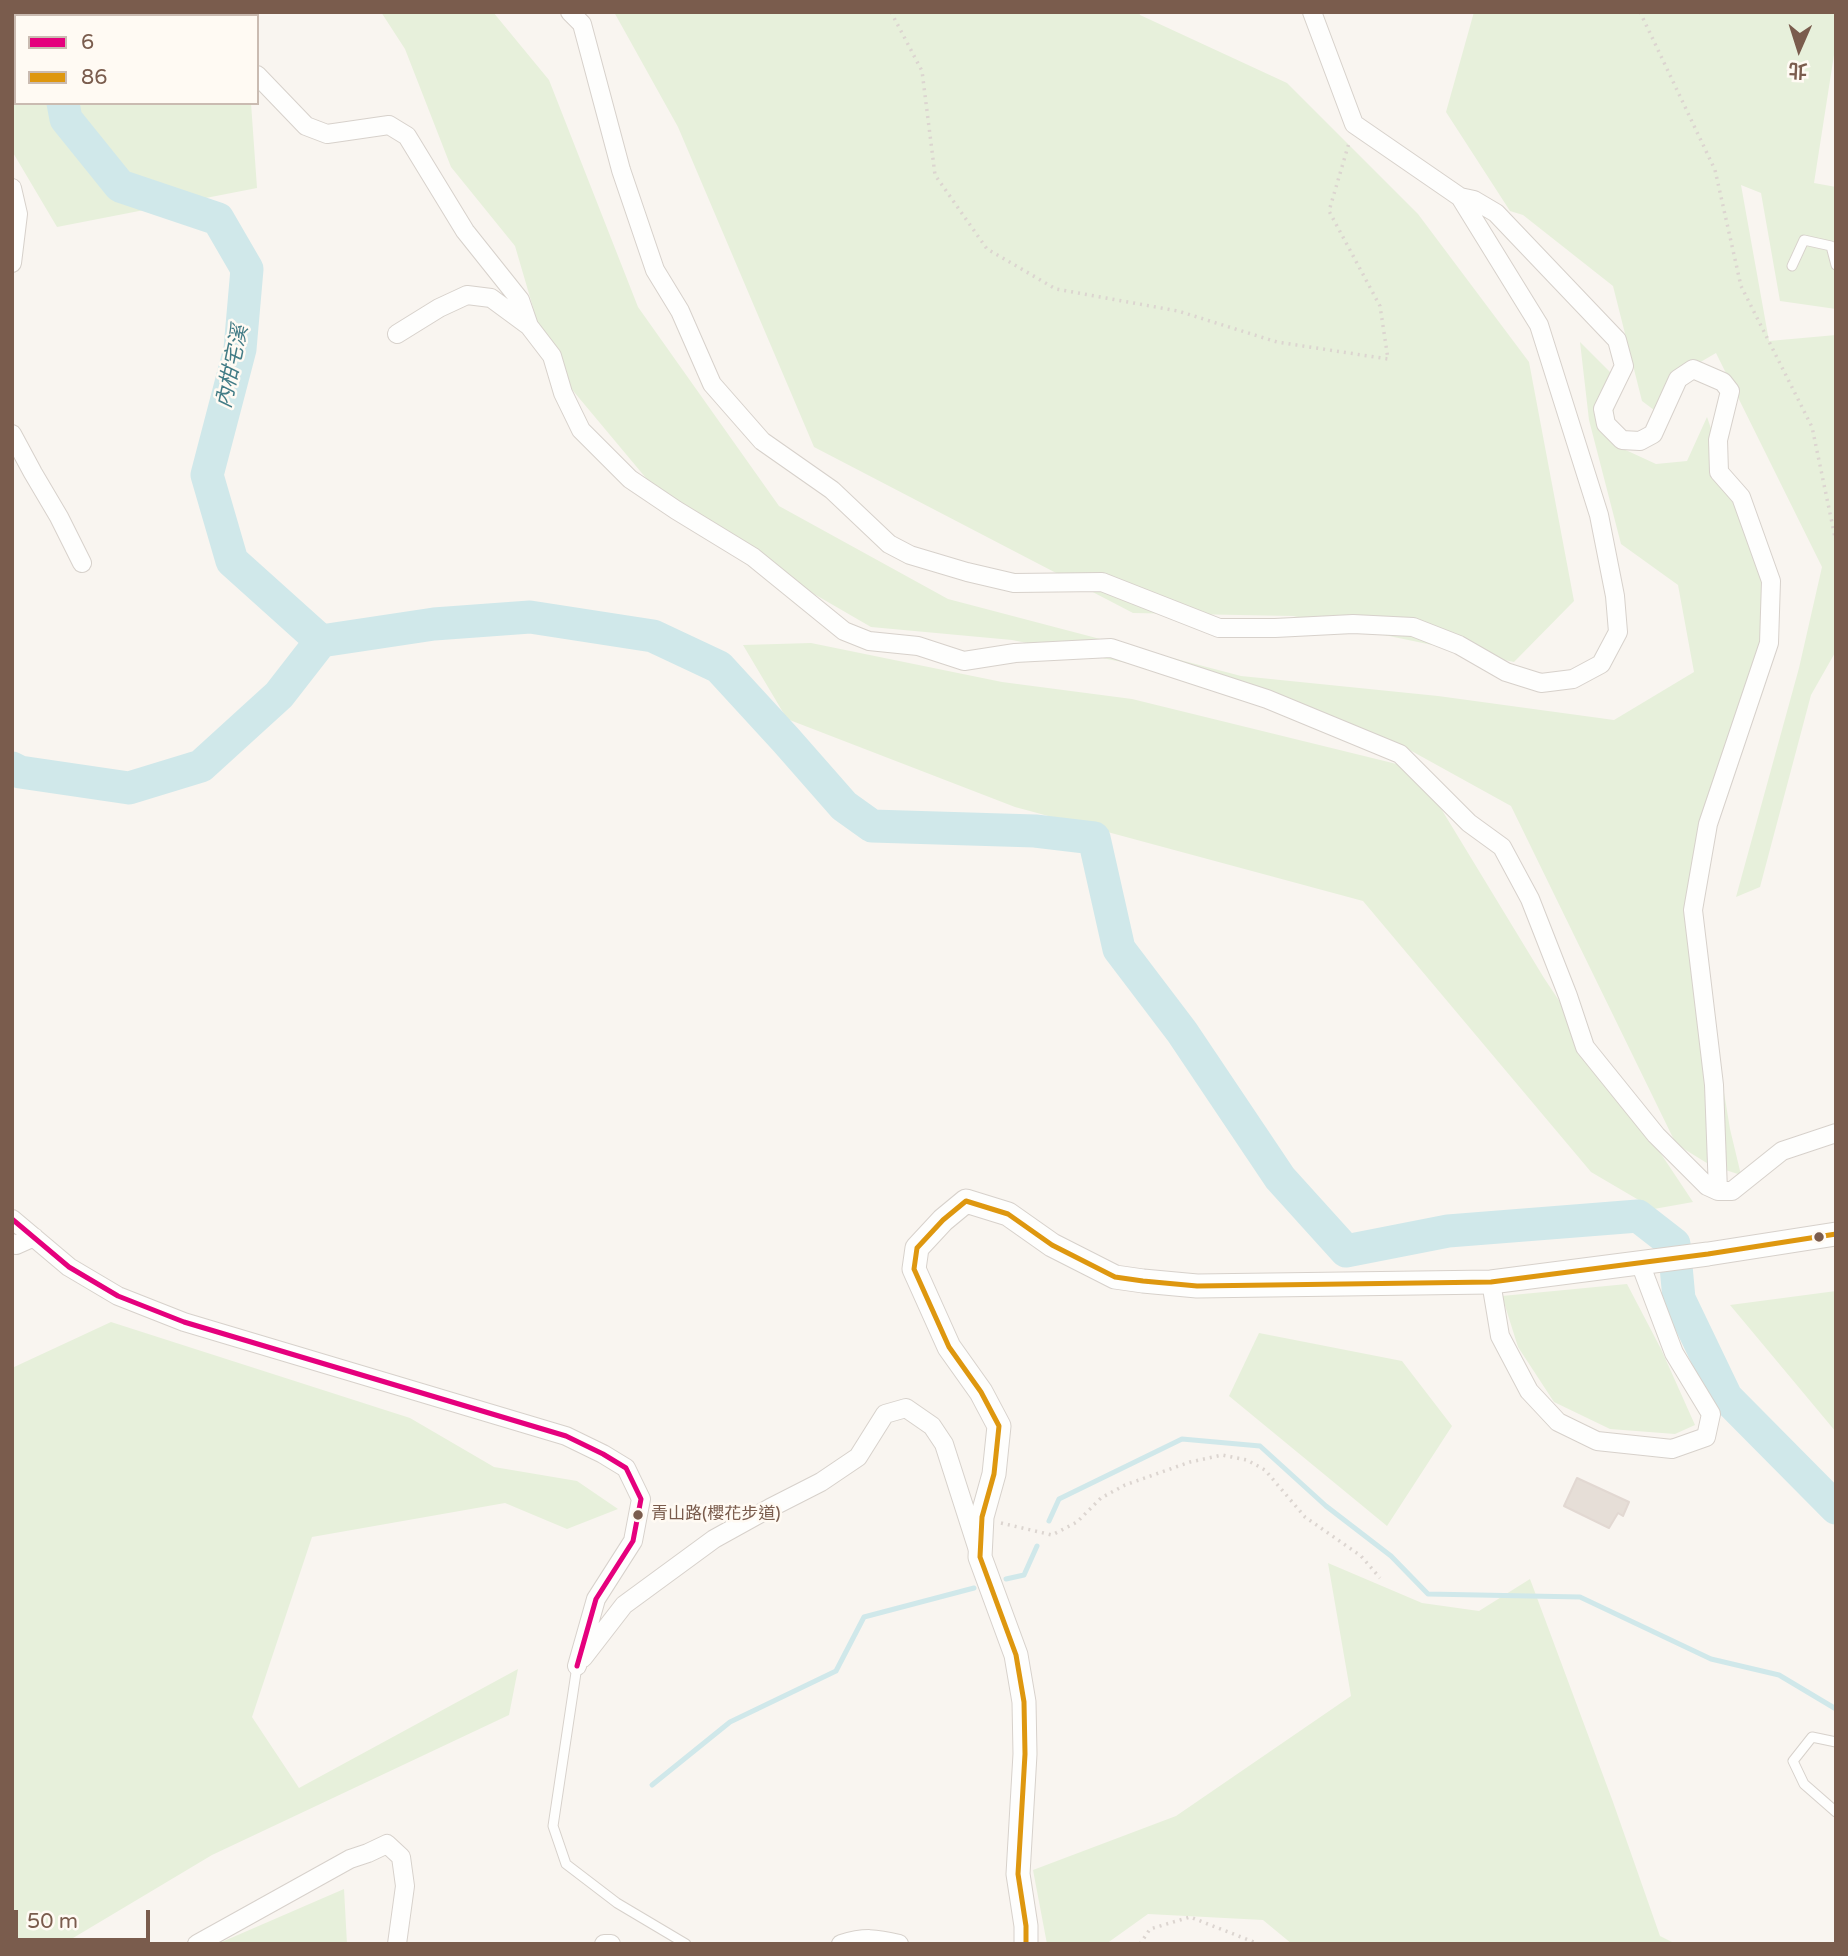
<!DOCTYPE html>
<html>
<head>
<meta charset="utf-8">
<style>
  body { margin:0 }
  #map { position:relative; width:1848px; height:1956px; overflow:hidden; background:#f9f5f0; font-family:"Varela Round","Noto Sans TC",sans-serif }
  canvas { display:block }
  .frame { position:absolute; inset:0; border:14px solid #7a5c4d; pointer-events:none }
  .legend { position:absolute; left:14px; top:14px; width:245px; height:91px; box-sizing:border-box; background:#fffaf3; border:2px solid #cabbb1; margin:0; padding:9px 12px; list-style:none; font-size:21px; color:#7a5c4d }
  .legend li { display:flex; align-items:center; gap:14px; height:35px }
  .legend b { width:35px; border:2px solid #cabbb1 }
  .north { position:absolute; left:1764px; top:14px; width:70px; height:70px; -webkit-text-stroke:5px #fffaf3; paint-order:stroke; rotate:183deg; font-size:19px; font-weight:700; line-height:28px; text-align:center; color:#7a5c4d }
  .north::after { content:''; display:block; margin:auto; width:24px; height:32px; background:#7a5c4d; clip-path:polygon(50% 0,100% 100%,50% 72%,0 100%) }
  .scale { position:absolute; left:14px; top:1910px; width:136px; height:32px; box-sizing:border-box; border:4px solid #7a5c4d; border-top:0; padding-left:9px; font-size:21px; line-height:24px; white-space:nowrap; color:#7a5c4d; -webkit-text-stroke:5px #fffaf3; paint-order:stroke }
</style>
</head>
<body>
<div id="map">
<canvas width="1848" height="1956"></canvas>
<div class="frame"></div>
<ul class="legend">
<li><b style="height:9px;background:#e5007d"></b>6</li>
<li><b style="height:9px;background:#de970f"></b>86</li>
</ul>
<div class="north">北</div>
<div class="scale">50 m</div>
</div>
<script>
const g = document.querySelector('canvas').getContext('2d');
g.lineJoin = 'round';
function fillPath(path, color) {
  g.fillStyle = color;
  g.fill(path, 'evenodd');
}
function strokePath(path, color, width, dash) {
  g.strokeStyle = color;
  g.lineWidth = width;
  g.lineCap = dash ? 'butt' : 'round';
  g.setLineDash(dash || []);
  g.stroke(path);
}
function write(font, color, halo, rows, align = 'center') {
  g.font = font + ' "Varela Round","Noto Sans TC",sans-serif';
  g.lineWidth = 5;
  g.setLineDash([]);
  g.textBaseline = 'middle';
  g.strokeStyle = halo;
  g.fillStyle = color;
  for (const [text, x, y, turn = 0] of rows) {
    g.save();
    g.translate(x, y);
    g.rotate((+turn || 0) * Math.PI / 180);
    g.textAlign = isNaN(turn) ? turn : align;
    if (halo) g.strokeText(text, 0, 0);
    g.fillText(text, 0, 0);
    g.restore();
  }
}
const green = new Path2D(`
  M 12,12 L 39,12 L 39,16 L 16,16 L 16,103 L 251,103 L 257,188 L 57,227 L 12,151 Z
  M 381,12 L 493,12 L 549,80 L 638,307 L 779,506 L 948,599 L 1241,676 L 1438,696 L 1614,720 L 1694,672 L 1678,585 L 1621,544 L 1589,420 L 1580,342 L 1610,372 L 1617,446 L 1656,464 L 1687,461 L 1707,417 L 1760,569 L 1774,617 L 1716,787 L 1694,935 L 1706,983 L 1730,1129 L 1741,1175 L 1710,1165 L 1676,1144 L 1511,806 L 1397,743 L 1262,690 L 1012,640 L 871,627 L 676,514 L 549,362 L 515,246 L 451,167 L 405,49 Z
  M 614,12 L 1139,12 L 1140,15 L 1287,83 L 1418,214 L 1529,362 L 1574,601 L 1514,662 L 1293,616 L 1133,613 L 814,447 L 678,127 Z
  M 1474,12 L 1836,12 L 1836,42 L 1814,183 L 1836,187 L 1836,309 L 1780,301 L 1761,193 L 1741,185 L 1769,341 L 1836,335 L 1836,651 L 1811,695 L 1760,887 L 1736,897 L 1799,668 L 1822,567 L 1716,353 L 1685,371 L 1662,416 L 1642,401 L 1613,286 L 1523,215 L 1510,211 L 1446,112 Z
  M 811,643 L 1002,682 L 1132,699 L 1417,769 L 1544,978 L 1693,1202 L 1654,1209 L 1591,1172 L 1363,901 L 1015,807 L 787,719 L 743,645 Z
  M 1627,1284 L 1661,1349 L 1695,1425 L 1675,1434 L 1610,1429 L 1554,1402 L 1518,1347 L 1502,1296 Z
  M 1836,1291 L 1836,1432 L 1730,1305 Z
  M 111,1322 L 410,1418 L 494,1467 L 577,1481 L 618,1509 L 567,1529 L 505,1503 L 312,1537 L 252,1717 L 299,1788 L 518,1669 L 509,1715 L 212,1855 L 63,1944 L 12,1944 L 12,1368 Z
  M 1259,1333 L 1402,1361 L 1452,1426 L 1387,1526 L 1229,1396 Z
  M 1328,1563 L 1422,1603 L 1479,1611 L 1530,1579 L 1613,1802 L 1660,1936 L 1676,1944 L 1292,1944 L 1263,1920 L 1148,1914 L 1106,1944 L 1047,1944 L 1033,1870 L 1176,1816 L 1351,1696 Z
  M 344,1889 L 347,1944 L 217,1944 Z`);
const stream = new Path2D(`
  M 1049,1521 L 1059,1499 L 1182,1439 L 1260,1446 L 1326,1506 L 1391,1556 L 1428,1594 L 1580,1597 L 1711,1659 L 1779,1675 L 1836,1709
  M 1006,1579 L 1024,1575 L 1037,1546
  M 652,1785 L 730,1722 L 836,1671 L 864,1617 L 974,1588`);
const river = new Path2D(`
  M 41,12 L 42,16
  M 63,103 L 66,119 L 120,186 L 218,219 L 247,269 L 240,349 L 207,475 L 232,561 L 321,641
  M 12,768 L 20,772 L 129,788 L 201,766 L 279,695 L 321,641 L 434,624 L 530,617 L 653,636 L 719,667 L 786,740 L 844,806 L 872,826 L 1035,831 L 1094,838 L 1119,949 L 1182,1032 L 1280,1178 L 1346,1251 L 1448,1231 L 1638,1216 L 1674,1244 L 1679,1299 L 1726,1397 L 1836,1508`);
const building = new Path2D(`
  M 1577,1478 L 1629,1502 L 1623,1516 L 1618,1513 L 1609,1528 L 1564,1506 Z`);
const path = new Path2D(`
  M 891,12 L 922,71 L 935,175 L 987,249 L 1056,289 L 1178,311 L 1277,342 L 1388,359 L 1380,306 L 1329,211 L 1349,143
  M 1640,12 L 1715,170 L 1741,286 L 1812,427 L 1836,542
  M 1001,1523 L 1052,1535 L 1077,1522 L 1101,1498 L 1125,1485 L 1190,1462 L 1222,1455 L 1247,1460 L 1265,1470 L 1305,1517 L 1361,1556 L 1380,1578
  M 1140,1944 L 1150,1929 L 1190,1917 L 1259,1944`);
const service = new Path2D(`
  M 1792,266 L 1804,240 L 1831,246 L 1836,265
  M 577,1666 L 553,1826 L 566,1864 L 617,1903 L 686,1944
  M 1836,1742 L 1812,1737 L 1793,1761 L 1804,1784 L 1836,1812`);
const minor = new Path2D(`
  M 204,12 L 205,16
  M 570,12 L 582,24 L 621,170 L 655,270 L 680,311 L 712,384 L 762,441 L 832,490 L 889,544 L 910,555 L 967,572 L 1014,583 L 1102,582 L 1219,628 L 1275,628 L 1353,624 L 1413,627 L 1459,645 L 1506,672 L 1541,683 L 1573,679 L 1601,664 L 1618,632 L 1615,596 L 1599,515 L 1539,325 L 1460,197 L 1354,124 L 1312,12
  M 257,75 L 306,126 L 327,134 L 389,125 L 407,136 L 465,231 L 520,300 L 529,326 L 552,356 L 563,393 L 581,430 L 630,479 L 676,510 L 753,557 L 844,631 L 869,641 L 918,646 L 964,661 L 1015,653 L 1111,648 L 1267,699 L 1400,754 L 1469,823 L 1502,847 L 1530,899 L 1568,996 L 1585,1047 L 1656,1135 L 1707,1186 L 1718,1191 L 1732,1191 L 1782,1151 L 1836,1133
  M 12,188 L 18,214 L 12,263
  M 1460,197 L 1474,200 L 1496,213 L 1617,340 L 1624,366 L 1603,409 L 1606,424 L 1622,440 L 1640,441 L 1653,434 L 1678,379 L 1693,369 L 1723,382 L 1730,391 L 1718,440 L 1719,472 L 1741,497 L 1771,581 L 1769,643 L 1708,824 L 1693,910 L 1714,1085 L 1718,1191
  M 397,334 L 439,308 L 467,295 L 491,298 L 529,326
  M 12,434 L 33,473 L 59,517 L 82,563
  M 12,1219 L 69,1267 L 118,1296 L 184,1322 L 566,1436 L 603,1454 L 626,1468 L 641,1499 L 633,1541 L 596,1599 L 577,1666
  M 12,1243 L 16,1245 L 34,1237
  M 1491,1282 L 1500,1336 L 1529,1391 L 1558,1422 L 1597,1441 L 1672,1449 L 1706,1437 L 1711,1414 L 1674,1353 L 1640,1263
  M 583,1658 L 624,1605 L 714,1539 L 770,1508 L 821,1482 L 858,1457 L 885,1414 L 906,1408 L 932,1426 L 944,1444 L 978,1550
  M 197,1944 L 350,1859 L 368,1853 L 387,1844 L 401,1857 L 405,1886 L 397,1944
  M 604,1944 L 611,1944
  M 841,1944 C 864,1937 876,1938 899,1944`);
const tertiary = new Path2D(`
  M 1026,1944 L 1026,1926 L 1018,1874 L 1025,1754 L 1024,1702 L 1016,1655 L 980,1557 L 982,1517 L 994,1474 L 999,1426 L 981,1392 L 949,1347 L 914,1269 L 917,1248 L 943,1220 L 966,1201 L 1008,1214 L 1052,1245 L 1115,1277 L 1143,1281 L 1197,1286 L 1491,1282 L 1708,1254 L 1836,1234`);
const bus1 = new Path2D(`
  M 12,1219 L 69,1267 L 118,1296 L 184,1322 L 566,1436 L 603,1454 L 626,1468 L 641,1499 L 633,1541 L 596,1599 L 577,1666`);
const bus2 = new Path2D(`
  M 1026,1944 L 1026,1926 L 1018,1874 L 1025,1754 L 1024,1702 L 1016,1655 L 980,1557 L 982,1517 L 994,1474 L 999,1426 L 981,1392 L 949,1347 L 914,1269 L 917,1248 L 943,1220 L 966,1201 L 1008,1214 L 1052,1245 L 1115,1277 L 1143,1281 L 1197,1286 L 1491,1282 L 1708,1254 L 1836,1234`);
const markers = [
  [1819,1237,6,"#7a5c4d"],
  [638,1515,6,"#7a5c4d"]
];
const busNames = [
  ["青山路(櫻花步道)",651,1515]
];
const waterNames = [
  ["內柑宅溪",233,367,-78]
];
fillPath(green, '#e7f0db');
strokePath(stream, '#d0e8ea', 5);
strokePath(river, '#d0e8ea', 33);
fillPath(building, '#e6ded7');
strokePath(building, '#e2d8d2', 2);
strokePath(service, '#d7d1cb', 11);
strokePath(minor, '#d7d1cb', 20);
strokePath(tertiary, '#d7d1cb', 25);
strokePath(path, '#dcd5d0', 3.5, [2, 5]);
strokePath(service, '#fefefd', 9);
strokePath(minor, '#fefefd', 18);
strokePath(tertiary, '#fefefd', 23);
strokePath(bus1, '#e5007d', 5);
strokePath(bus2, '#de970f', 5);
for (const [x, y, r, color] of markers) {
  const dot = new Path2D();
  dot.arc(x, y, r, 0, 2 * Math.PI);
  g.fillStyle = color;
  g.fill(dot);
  strokePath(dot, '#fffaf3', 2.5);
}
write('17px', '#7a5c4d', '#fffaf3', busNames, 'left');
write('italic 21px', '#437c86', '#fffaf3', waterNames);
</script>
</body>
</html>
